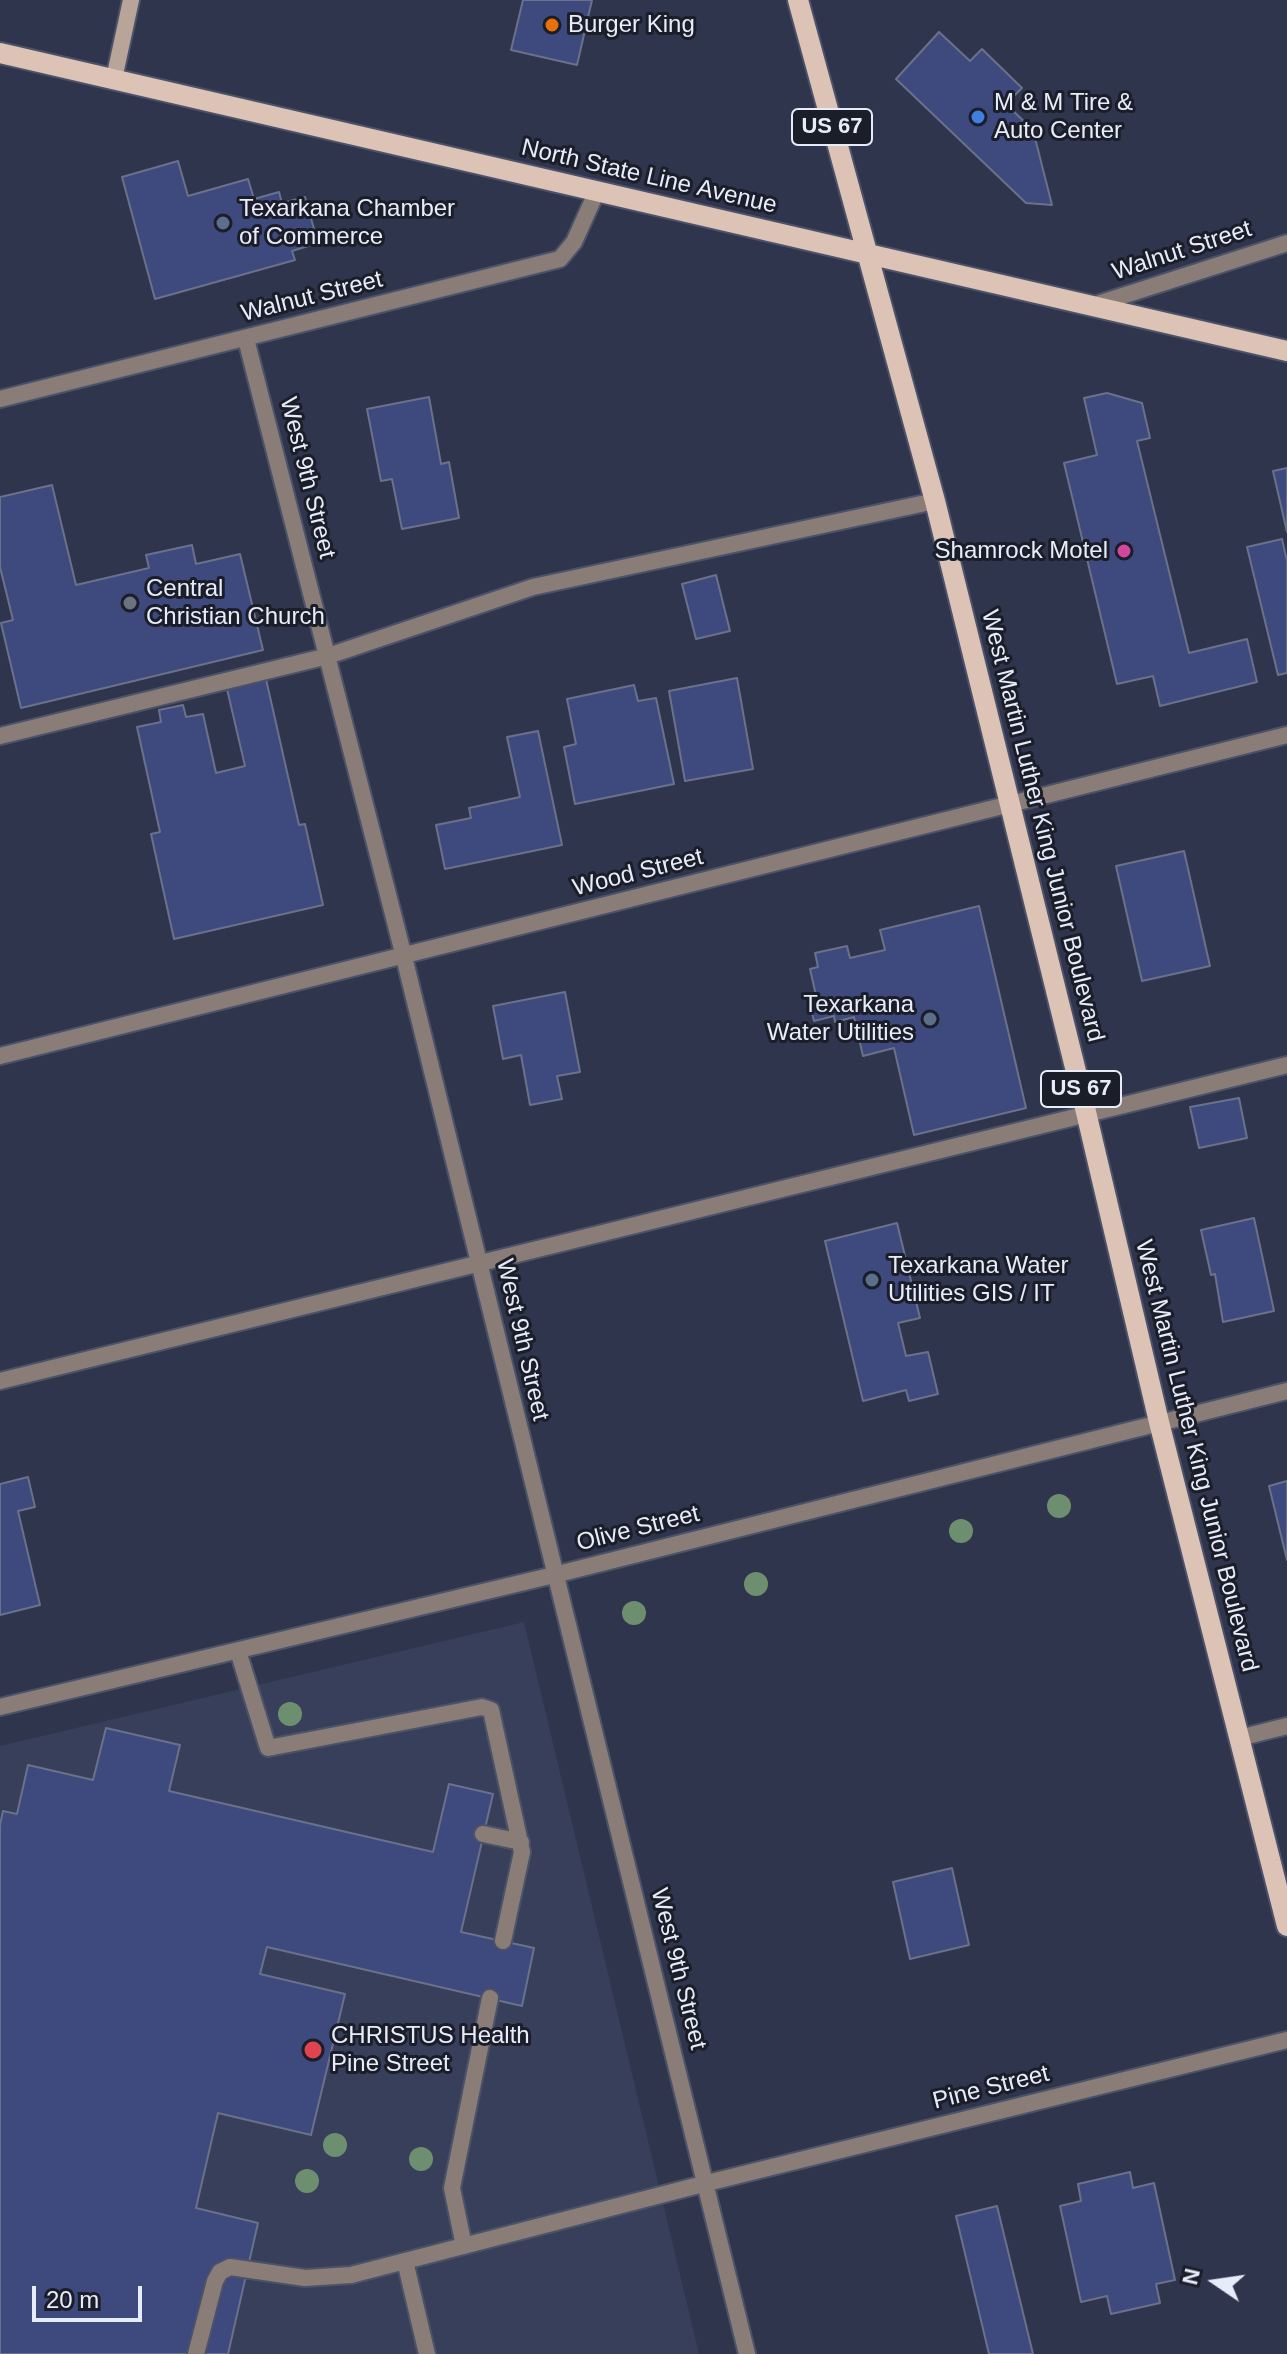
<!DOCTYPE html>
<html>
<head>
<meta charset="utf-8">
<style>
  body { margin:0 }
  #map { position:relative; width:1287px; height:2354px; overflow:hidden; background:#2f354c; font-family:Helvetica,sans-serif }
  canvas { display:block }
  .north { position:absolute; left:1175px; top:2242px; width:80px; height:80px; -webkit-text-stroke:6px #1b1d28; paint-order:stroke; rotate:283deg; font-size:22px; font-weight:700; line-height:32px; text-align:center; color:#e7ecfb }
  .north::after { content:''; display:block; margin:auto; width:28px; height:36px; background:#e7ecfb; clip-path:polygon(50% 0,100% 100%,50% 72%,0 100%) }
  .scale { position:absolute; left:32px; top:2286px; width:110px; height:36px; box-sizing:border-box; border:4px solid #e7ecfb; border-top:0; padding-left:10px; font-size:24px; line-height:28px; white-space:nowrap; color:#e7ecfb; -webkit-text-stroke:6px #1b1d28; paint-order:stroke }
</style>
</head>
<body>
<div id="map">
<canvas width="1287" height="2354"></canvas>
<div class="north">N</div>
<div class="scale">20 m</div>
</div>
<script>
const g = document.querySelector('canvas').getContext('2d');
g.lineJoin = 'round';
function fillPath(path, color) {
  g.fillStyle = color;
  g.fill(path, 'evenodd');
}
function strokePath(path, color, width, dash) {
  g.strokeStyle = color;
  g.lineWidth = width;
  g.lineCap = dash ? 'butt' : 'round';
  g.setLineDash(dash || []);
  g.stroke(path);
}
function write(font, color, halo, rows, align = 'center') {
  g.font = font + ' Helvetica,sans-serif';
  g.lineWidth = 6;
  g.setLineDash([]);
  g.textBaseline = 'middle';
  g.strokeStyle = halo;
  g.fillStyle = color;
  for (const [text, x, y, turn = 0] of rows) {
    g.save();
    g.translate(x, y);
    g.rotate((+turn || 0) * Math.PI / 180);
    g.textAlign = isNaN(turn) ? turn : align;
    if (halo) g.strokeText(text, 0, 0);
    g.fillText(text, 0, 0);
    g.restore();
  }
}
const built = new Path2D(`
  M 524,1622 L 699,2354 L 0,2354 L 0,1746 Z`);
const building = new Path2D(`
  M 523,0 L 592,0 L 577,65 L 511,50 Z
  M 939,32 L 970,61 L 982,49 L 1022,88 L 1006,104 L 1033,130 L 1052,205 L 1026,203 L 896,79 Z
  M 178,161 L 188,196 L 248,179 L 254,199 L 279,192 L 282,203 L 305,197 L 318,243 L 292,251 L 295,260 L 155,299 L 122,177 Z
  M 1107,393 L 1142,403 L 1150,438 L 1137,441 L 1189,653 L 1247,639 L 1257,682 L 1160,706 L 1153,676 L 1117,684 L 1064,463 L 1097,455 L 1084,398 Z
  M 429,397 L 441,464 L 449,462 L 459,518 L 402,529 L 392,479 L 381,481 L 367,409 Z
  M 1287,468 L 1287,532 L 1273,471 Z
  M 52,485 L 76,585 L 149,568 L 146,555 L 192,545 L 196,564 L 240,554 L 263,650 L 21,708 L 1,623 L 13,620 L 0,567 L 0,497 Z
  M 1282,539 L 1287,561 L 1287,673 L 1278,675 L 1247,547 Z
  M 716,575 L 730,631 L 696,639 L 682,584 Z
  M 737,678 L 753,769 L 685,781 L 669,691 Z
  M 266,679 L 299,825 L 305,824 L 323,905 L 174,939 L 151,834 L 160,832 L 137,727 L 161,722 L 159,710 L 183,705 L 186,717 L 203,714 L 216,773 L 245,766 L 227,689 Z
  M 634,685 L 638,701 L 656,698 L 674,784 L 575,804 L 564,747 L 576,744 L 567,699 Z
  M 538,731 L 562,845 L 445,869 L 436,825 L 471,818 L 469,808 L 520,797 L 507,737 Z
  M 1184,851 L 1210,966 L 1142,981 L 1116,866 Z
  M 979,906 L 1026,1108 L 914,1135 L 894,1048 L 863,1056 L 854,1017 L 835,1022 L 834,1016 L 814,1021 L 810,1006 L 818,1004 L 810,969 L 818,967 L 815,953 L 847,946 L 850,958 L 885,950 L 880,930 Z
  M 565,992 L 580,1072 L 557,1076 L 562,1099 L 530,1105 L 521,1055 L 503,1059 L 493,1006 Z
  M 1239,1098 L 1247,1138 L 1199,1148 L 1190,1107 Z
  M 1254,1218 L 1274,1311 L 1223,1322 L 1215,1274 L 1211,1275 L 1201,1230 Z
  M 897,1223 L 920,1318 L 898,1323 L 906,1356 L 928,1352 L 938,1394 L 909,1401 L 906,1390 L 863,1401 L 825,1241 Z
  M 28,1477 L 35,1507 L 18,1511 L 40,1605 L 0,1615 L 0,1484 Z
  M 1287,1481 L 1287,1560 L 1269,1486 Z
  M 106,1728 L 180,1745 L 169,1791 L 433,1852 L 449,1784 L 493,1794 L 461,1932 L 534,1948 L 522,2006 L 267,1947 L 260,1974 L 345,1994 L 311,2135 L 218,2113 L 196,2208 L 258,2223 L 228,2354 L 0,2354 L 0,1825 L 3,1811 L 17,1814 L 28,1765 L 93,1780 Z
  M 952,1868 L 969,1945 L 910,1959 L 893,1882 Z
  M 1130,2172 L 1133,2188 L 1154,2183 L 1175,2280 L 1156,2284 L 1160,2303 L 1111,2314 L 1107,2296 L 1081,2302 L 1060,2206 L 1081,2201 L 1078,2184 Z
  M 997,2206 L 1033,2354 L 989,2354 L 956,2216 Z`);
const lane = new Path2D(`
  M 0,736 L 328,656 L 533,587 L 935,501
  M 0,1381 L 1287,1065
  M 238,1651 L 268,1748 L 482,1707 L 491,1710 L 522,1852 L 503,1941
  M 1239,1738 L 1287,1726
  M 483,1834 L 521,1842
  M 464,2246 L 452,2188 L 490,1998
  M 405,2261 L 427,2354
  M 196,2354 L 215,2281 L 220,2272 L 230,2267 L 305,2278 L 351,2275 L 707,2183`);
const street = new Path2D(`
  M 1091,306 L 1287,243
  M 246,339 L 404,957 L 747,2354
  M 0,399 L 560,259 L 574,242 L 597,191
  M 0,1056 L 1287,735
  M 0,1707 L 554,1575 L 1287,1391
  M 707,2183 L 1287,2040`);
const secondary = new Path2D(`
  M 114,79 L 131,0`);
const primary = new Path2D(`
  M 798,0 L 935,501 L 1086,1112 L 1159,1422 L 1287,1926
  M 0,53 L 1287,351`);
const trees = [
  [1059,1506],
  [961,1531],
  [756,1584],
  [634,1613],
  [290,1714],
  [335,2145],
  [421,2159],
  [307,2181]
];
const markers = [
  [552,25,8,"#e8710a"],
  [978,117,8,"#3f7fe0"],
  [223,223,8,"#5c6f8a"],
  [1124,551,8,"#d1479c"],
  [130,603,8,"#6b7280"],
  [930,1019,8,"#5c6f8a"],
  [872,1280,8,"#5c6f8a"],
  [313,2050,10,"#e0444e"]
];
const shields = [
  [832,127,80],
  [1081,1089,80]
];
const shieldNames = [
  ["US 67",832,127],
  ["US 67",1081,1089]
];
const poiNames = [
  ["Burger King",568,25],
  ["M & M Tire &",994,103],
  ["Auto Center",994,131],
  ["Texarkana Chamber",239,209],
  ["of Commerce",239,237],
  ["Shamrock Motel",1108,551,"right"],
  ["Central",146,589],
  ["Christian Church",146,617],
  ["Texarkana",914,1005,"right"],
  ["Water Utilities",914,1033,"right"],
  ["Texarkana Water",888,1266],
  ["Utilities GIS / IT",888,1294],
  ["CHRISTUS Health",331,2036],
  ["Pine Street",331,2064]
];
const streetNames = [
  ["North State Line Avenue",649,177,13],
  ["Walnut Street",1182,251,-18],
  ["Walnut Street",312,297,-14],
  ["West 9th Street",307,478,76],
  ["West Martin Luther King Junior Boulevard",1042,826,76],
  ["Wood Street",638,873,-14],
  ["West 9th Street",522,1340,77],
  ["West Martin Luther King Junior Boulevard",1196,1456,76],
  ["Olive Street",638,1529,-14],
  ["West 9th Street",678,1969,76],
  ["Pine Street",991,2088,-14]
];
fillPath(built, '#383f5b');
fillPath(building, '#3e497d');
strokePath(building, '#6a718b', 2);
strokePath(lane, '#4c5268', 20);
strokePath(street, '#4c5268', 20);
strokePath(secondary, '#4c5268', 20);
strokePath(primary, '#4c5268', 24);
strokePath(lane, '#8a7d77', 16);
strokePath(street, '#8a7d77', 16);
strokePath(secondary, '#b9a49a', 16);
strokePath(primary, '#ddc2b6', 20);
g.fillStyle = '#6e8f6f';
for (const [x, y] of trees) {
  g.beginPath();
  g.arc(x, y, 12, 0, 2 * Math.PI);
  g.fill();
}
for (const [x, y, r, color] of markers) {
  const dot = new Path2D();
  dot.arc(x, y, r, 0, 2 * Math.PI);
  g.fillStyle = color;
  g.fill(dot);
  strokePath(dot, '#1b1d28', 3);
}
for (const [x, y, w] of shields) {
  const box = new Path2D();
  box.roundRect(x - w / 2, y - 18, w, 36, 6);
  g.fillStyle = '#1b1d28';
  g.fill(box);
  strokePath(box, '#e7ecfb', 2);
}
write('bold 22px', '#e7ecfb', null, shieldNames);
write('24px', '#e7ecfb', '#1b1d28', poiNames, 'left');
write('24px', '#e7ecfb', '#1b1d28', streetNames);
</script>
</body>
</html>
